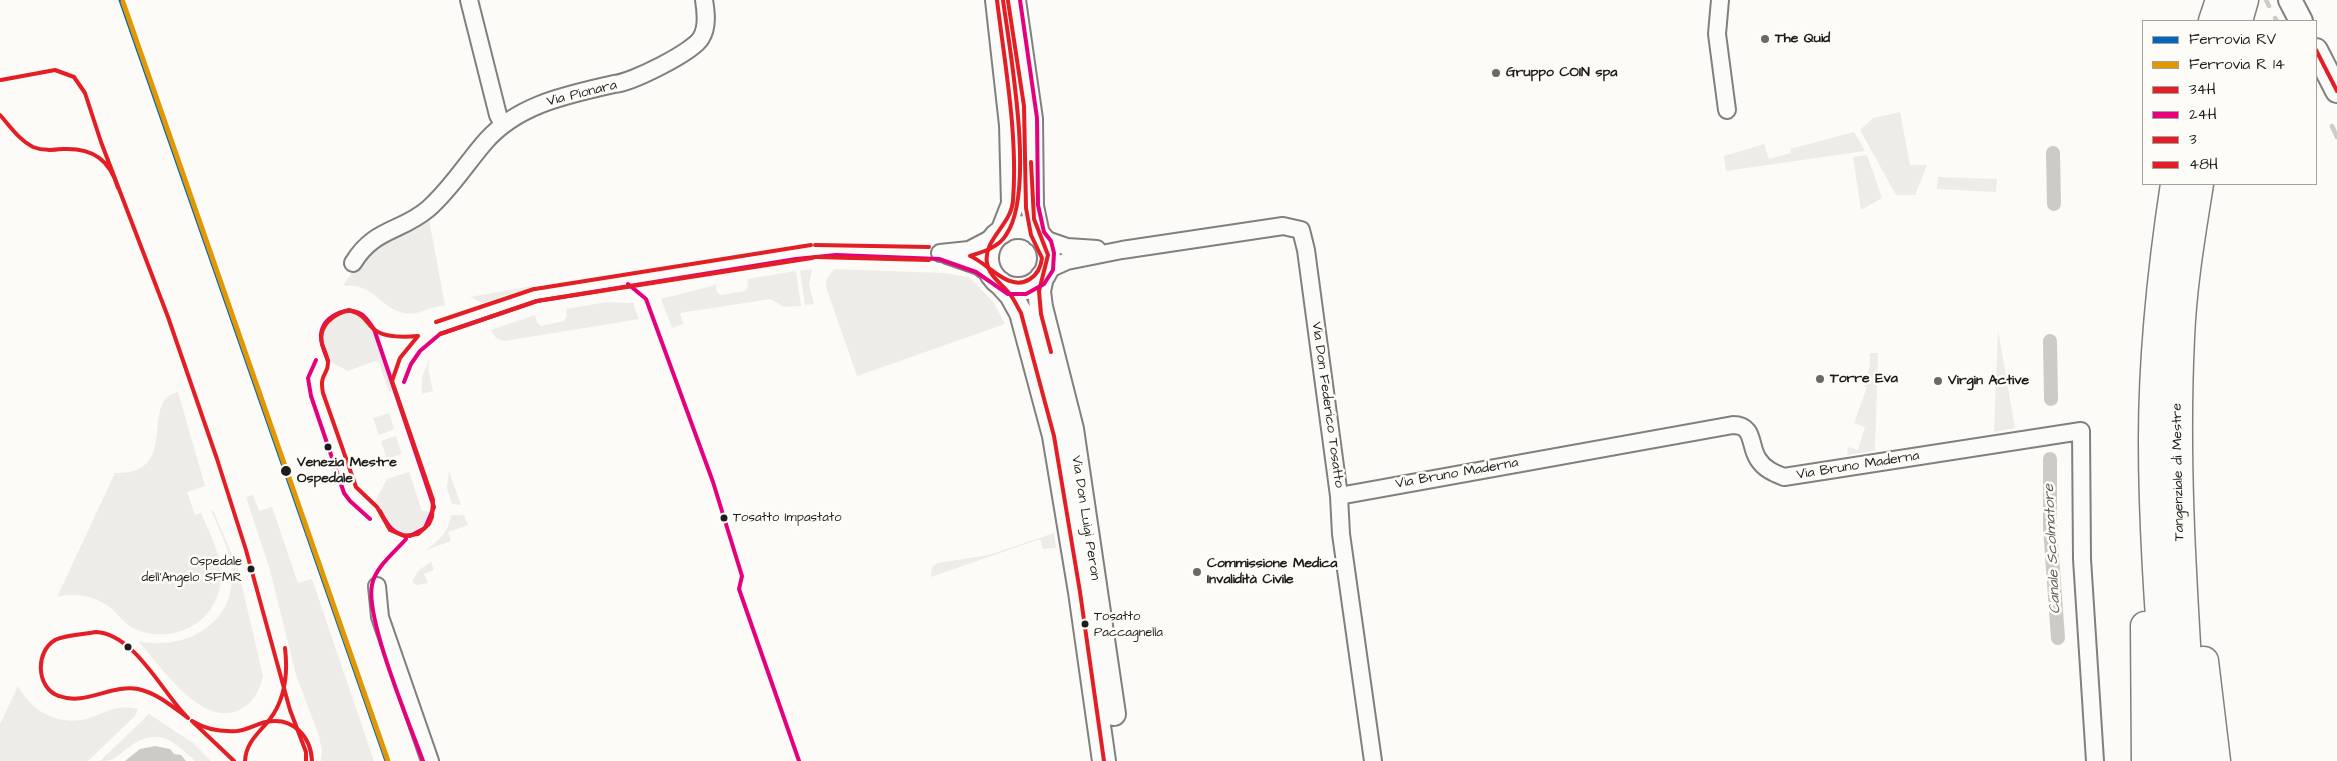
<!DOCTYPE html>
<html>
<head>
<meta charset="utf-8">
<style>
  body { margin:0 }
  #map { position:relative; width:2337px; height:761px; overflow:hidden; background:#fcfbf8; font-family:"Architects Daughter",sans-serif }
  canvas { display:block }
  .legend { position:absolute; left:2142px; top:20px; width:175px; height:165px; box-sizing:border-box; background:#fdfcf7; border:1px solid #a3a29f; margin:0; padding:6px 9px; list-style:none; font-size:15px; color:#1c1c1c }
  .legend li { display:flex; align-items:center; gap:10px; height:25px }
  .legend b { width:25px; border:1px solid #a3a29f }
</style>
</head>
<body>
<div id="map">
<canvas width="2337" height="761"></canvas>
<ul class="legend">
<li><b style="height:6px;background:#0065bd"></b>Ferrovia RV</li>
<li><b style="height:6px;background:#e19803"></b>Ferrovia R 14</li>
<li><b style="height:6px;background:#e31e24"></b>34H</li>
<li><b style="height:6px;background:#e5007d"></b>24H</li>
<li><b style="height:6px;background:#e31e24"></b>3</li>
<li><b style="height:6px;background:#e31e24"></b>48H</li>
</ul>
</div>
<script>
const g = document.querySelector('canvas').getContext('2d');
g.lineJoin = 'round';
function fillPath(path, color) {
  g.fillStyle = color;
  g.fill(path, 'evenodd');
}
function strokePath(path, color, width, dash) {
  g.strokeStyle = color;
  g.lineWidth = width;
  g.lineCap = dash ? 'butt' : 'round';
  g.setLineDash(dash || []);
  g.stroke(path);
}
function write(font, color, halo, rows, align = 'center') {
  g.font = font + ' "Architects Daughter",sans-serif';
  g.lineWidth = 5;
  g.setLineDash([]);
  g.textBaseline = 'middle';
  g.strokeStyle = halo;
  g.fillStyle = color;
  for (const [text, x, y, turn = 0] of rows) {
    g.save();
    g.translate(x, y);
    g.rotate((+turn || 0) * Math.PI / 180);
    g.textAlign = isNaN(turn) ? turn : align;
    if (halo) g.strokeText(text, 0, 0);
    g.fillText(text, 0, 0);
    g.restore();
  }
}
const green = new Path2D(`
  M 1900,112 L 1910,165 L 1927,165 L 1915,195 L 1896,195 L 1860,130 L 1873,118 Z
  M 1854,132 L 1865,151 L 1726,171 L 1724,156 L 1764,144 L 1769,159 L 1791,153 L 1790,149 Z
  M 1867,155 L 1882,198 L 1861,210 L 1853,157 Z
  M 1938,177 L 1997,179 L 1996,192 L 1937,189 Z
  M 428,214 L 445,306 C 431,305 419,316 404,313 C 379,308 374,282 343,286 L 363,255 Z
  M 812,269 L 809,285 L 814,304 L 805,305 L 800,271 Z
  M 834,269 L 944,273 L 969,277 L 994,303 L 1005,324 L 857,376 L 826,287 L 827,278 Z
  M 796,271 L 801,306 L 784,307 L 770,299 L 680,313 L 683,324 L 672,328 L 661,299 L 716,285 L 717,292 L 721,295 L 745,291 L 748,287 L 747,279 Z
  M 538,285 L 482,303 L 470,297 Z
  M 607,302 L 633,303 L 639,319 L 505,341 L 496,338 L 491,330 L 535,315 L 537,323 L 541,326 L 564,321 L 567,316 L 566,309 Z
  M 344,311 L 357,311 L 371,322 L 395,390 L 389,392 L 378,360 L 348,371 L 327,360 C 320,336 317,322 344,311 Z
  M 1998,330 L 2015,428 L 1994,432 Z
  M 1870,353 L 1878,353 L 1875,451 L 1847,455 L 1848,447 L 1858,450 L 1865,427 L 1854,423 L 1867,387 L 1863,386 L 1870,365 Z
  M 431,356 L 428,368 L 433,391 L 422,394 L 422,377 Z
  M 178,392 L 205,486 L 187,492 L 195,515 L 201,513 C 215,545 233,577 210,610 C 192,635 154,642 128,625 C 122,620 117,614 112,609 C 97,596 75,592 57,597 L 115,473 C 182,475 138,400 178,392 Z
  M 389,413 L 394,429 L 379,435 L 373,418 Z
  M 396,436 L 402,454 L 387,459 L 381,441 Z
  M 449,471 L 461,505 L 452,504 L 447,488 Z
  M 409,472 L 422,511 L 433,512 C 426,530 404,541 388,526 C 381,520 378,510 375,502 L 387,479 Z
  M 253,495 L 259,511 L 272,507 L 298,583 L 312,579 L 374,761 L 321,761 L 322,751 L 319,736 L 296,675 L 270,570 L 246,497 Z
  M 211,510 L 213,510 L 238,569 L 263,676 C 259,691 254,703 239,710 C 201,728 160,665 138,641 C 187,652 240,621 231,565 C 228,546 218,528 211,510 Z
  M 451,515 L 464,515 L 468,525 L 448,532 L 451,541 L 426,550 C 439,541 449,531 451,515 Z
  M 1054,533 L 1056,548 L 1043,549 L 1040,539 L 931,577 L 932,567 L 937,563 L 989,555 Z
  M 431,562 L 434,570 L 424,574 L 428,583 L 418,585 L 414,584 L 412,581 L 419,570 Z
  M 18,686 C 31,711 58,726 86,719 C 107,713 114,704 138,709 L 135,716 L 88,761 L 0,761 L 0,724 Z
  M 149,714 L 193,743 L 211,761 L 195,761 C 170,737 155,726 124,751 C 113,759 114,761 100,761 Z`);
const water = new Path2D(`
  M 155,746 L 170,749 L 174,754 L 181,755 L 186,761 L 125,761 L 140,749 Z`);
const stream = new Path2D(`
  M 2266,0 L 2269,6
  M 2275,18 L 2277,21
  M 2332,126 L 2337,137`);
const canal = new Path2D(`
  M 2053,153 L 2054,204
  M 2050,341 L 2051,399
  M 2050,459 L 2050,528 L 2058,638`);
const street = new Path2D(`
  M 469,0 L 498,115 L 503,125
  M 1720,0 L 1717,34 L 1727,110
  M 1041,238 L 1067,247 L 1097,249
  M 940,253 L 969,250 L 996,236
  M 947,255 L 979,266 L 992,276
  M 353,263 C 374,228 401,232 428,209 C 450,190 466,164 485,142 C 518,104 567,95 614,84 C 631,83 693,52 701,38 C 708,27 706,12 704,0
  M 1045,271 L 1067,261 L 1122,250 L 1283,226 L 1301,230 L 1306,250 L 1339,496 L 1341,534 L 1373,761
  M 1339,496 L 1733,425 C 1755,425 1749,446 1758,459 C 1764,469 1774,473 1784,477 L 2081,431 L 2082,559 L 2095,761
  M 377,586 L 380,617 L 430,761`);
const secondary = new Path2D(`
  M 997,0 L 1011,125 L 1013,204 L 1002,232
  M 1014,0 L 1031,119 L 1032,206 L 1038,235
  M 2290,0 L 2301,21
  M 2316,50 L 2337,91
  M987 258a31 31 0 1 1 62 0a31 31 0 1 1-62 0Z
  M 1042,277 L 1039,291 L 1041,307 L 1072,429 L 1114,714
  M 1000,283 L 1011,295 L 1021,313 L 1054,436 L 1080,592 L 1104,761`);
const highway = new Path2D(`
  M 2213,21 L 2220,0
  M 2238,21 L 2244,0
  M 2145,626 L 2146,761
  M 2204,661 L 2216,761
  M 2170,761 C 2163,654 2153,547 2153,440 C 2153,354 2162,269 2175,184
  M 2193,761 C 2185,620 2173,479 2180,338 C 2182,286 2191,234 2199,184`);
const bus1 = new Path2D(`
  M 997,0 C 1005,66 1018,135 1013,201 C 1011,225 983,240 987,263 C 989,276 1002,284 1009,293 C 1014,299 1017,306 1021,313 L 1054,436 L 1080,592 L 1104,761
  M 2316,50 L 2337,91
  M 1031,162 L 1034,219 L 1048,255 L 1039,291 L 1041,314 L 1051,352
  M 96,632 C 135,634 163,694 188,718 C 173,707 157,693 138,689 C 112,684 85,706 59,696 C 36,688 35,652 55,640 C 64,635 86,634 96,632 Z
  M 192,721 C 205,729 221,732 237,731 C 248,730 256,724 266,722 C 293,716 311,737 312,761
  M 192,721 L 234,761`);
const bus2 = new Path2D(`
  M 628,284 L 646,299 L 713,482 L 742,576 L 739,589 L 799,761
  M 316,360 L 308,378 L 311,396 L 344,493 L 350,501 L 370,519
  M 328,361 C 325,353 320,343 321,334 C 323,317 346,305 361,314 C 367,318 370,324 374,329 L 434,507 L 425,528 L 410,536 C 393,535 387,525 380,511
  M 404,382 L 411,364 L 420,351 L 440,334 L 537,301 L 796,259 L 836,255 L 939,259 L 976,272 L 1008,294 L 1026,294 L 1044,284 L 1053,270 L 1054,253 L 1051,241 L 1044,232 L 1038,205 L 1037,118 L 1020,0
  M 406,539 C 395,552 375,567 372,585 C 365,618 410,725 423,761`);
const bus3 = new Path2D(`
  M 1003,0 C 1010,52 1036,192 1006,235 C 999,247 983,252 970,256 C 988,263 1009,293 1030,279 C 1038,274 1041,267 1042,258 L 1031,235 L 1026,208 L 1024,106 L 1008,1
  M 815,245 L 929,247
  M 815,257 L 929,260
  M 535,289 L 811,245
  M 349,310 C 369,316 365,325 378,332 C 389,338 406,337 418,336 L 400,358 L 392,381 L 433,500 L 432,517 L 429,524 L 418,534 L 404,536 L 390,530 L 377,507 L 356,487 L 323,393 C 319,373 328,376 328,363 C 328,357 324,350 322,344 C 318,326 333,314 349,310 Z
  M 436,322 L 534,289
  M 440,334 L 537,301 L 812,258`);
const bus4 = new Path2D(`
  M 1,80 L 55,70 L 74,77 L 85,93 L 101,142 L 168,317 L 217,459 L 246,550 L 290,710 L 306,752 L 306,761
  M 0,115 C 10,126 19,140 33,147 C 43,151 53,150 64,149 C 93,148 110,160 118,188
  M 245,761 C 246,742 259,733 270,719 C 285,699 288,673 285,648`);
const rail1 = new Path2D(`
  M 121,0 L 387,761`);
const rail2 = new Path2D(`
  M 123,2 L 388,761`);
const markers = [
  [1765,39,5,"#6a6a69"],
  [1496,73,5,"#6a6a69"],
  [1820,379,5,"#6a6a69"],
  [1938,381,5,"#6a6a69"],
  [328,447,4.5,"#1c1c1c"],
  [286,471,6,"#1c1c1c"],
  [724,518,4.5,"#1c1c1c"],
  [251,569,4.5,"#1c1c1c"],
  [1197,572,5,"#6a6a69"],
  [1085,624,4.5,"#1c1c1c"],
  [128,647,4.5,"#1c1c1c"]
];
const busNames = [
  ["Tosatto Impastato",733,518],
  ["Ospedale",242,562,"right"],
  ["dell'Angelo SFMR",242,578,"right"],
  ["Tosatto",1094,617],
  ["Paccagnella",1094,633]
];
const poiNames = [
  ["The Quid",1775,39],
  ["Gruppo COIN spa",1506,73],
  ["Torre Eva",1830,379],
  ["Virgin Active",1948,381],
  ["Commissione Medica",1207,564],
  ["Invalidità Civile",1207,580]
];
const streetNames = [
  ["Via Pionara",582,94,-14],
  ["Via Don Federico Tosatto",1327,405,82],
  ["Via Bruno Maderna",1858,466,-9],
  ["Tangenziale di Mestre",2179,472,-91],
  ["Via Bruno Maderna",1457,474,-10],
  ["Via Don Luigi Peron",1085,518,81]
];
const stopNames = [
  ["Venezia Mestre",297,463],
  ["Ospedale",297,479]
];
const waterNames = [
  ["Canale Scolmatore",2053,549,-93]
];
fillPath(green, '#edece8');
fillPath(water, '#cccbc7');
strokePath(stream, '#cccbc7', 4.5);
strokePath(canal, '#cccbc7', 14);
strokePath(street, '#81807f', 20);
strokePath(secondary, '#81807f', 26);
strokePath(highway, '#81807f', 31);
strokePath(street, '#fbfbf9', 16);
strokePath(secondary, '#fbfbf9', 22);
strokePath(highway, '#fbfbf9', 28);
strokePath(bus1, '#e31e24', 4);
strokePath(bus2, '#e5007d', 4);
strokePath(bus3, '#e31e24', 4);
strokePath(bus4, '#e31e24', 4);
strokePath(rail1, '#0065bd', 5);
strokePath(rail2, '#e19803', 5);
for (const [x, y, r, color] of markers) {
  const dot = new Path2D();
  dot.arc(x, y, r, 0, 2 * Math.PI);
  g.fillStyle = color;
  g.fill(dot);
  strokePath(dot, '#fdfcf7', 2);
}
write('13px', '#1c1c1c', '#fdfcf7', busNames, 'left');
write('bold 14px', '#1c1c1c', '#fdfcf7', poiNames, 'left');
write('14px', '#1c1c1c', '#fdfcf7', streetNames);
write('bold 14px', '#1c1c1c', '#fdfcf7', stopNames, 'left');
write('italic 15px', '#5a5a58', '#fdfcf7', waterNames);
</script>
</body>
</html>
